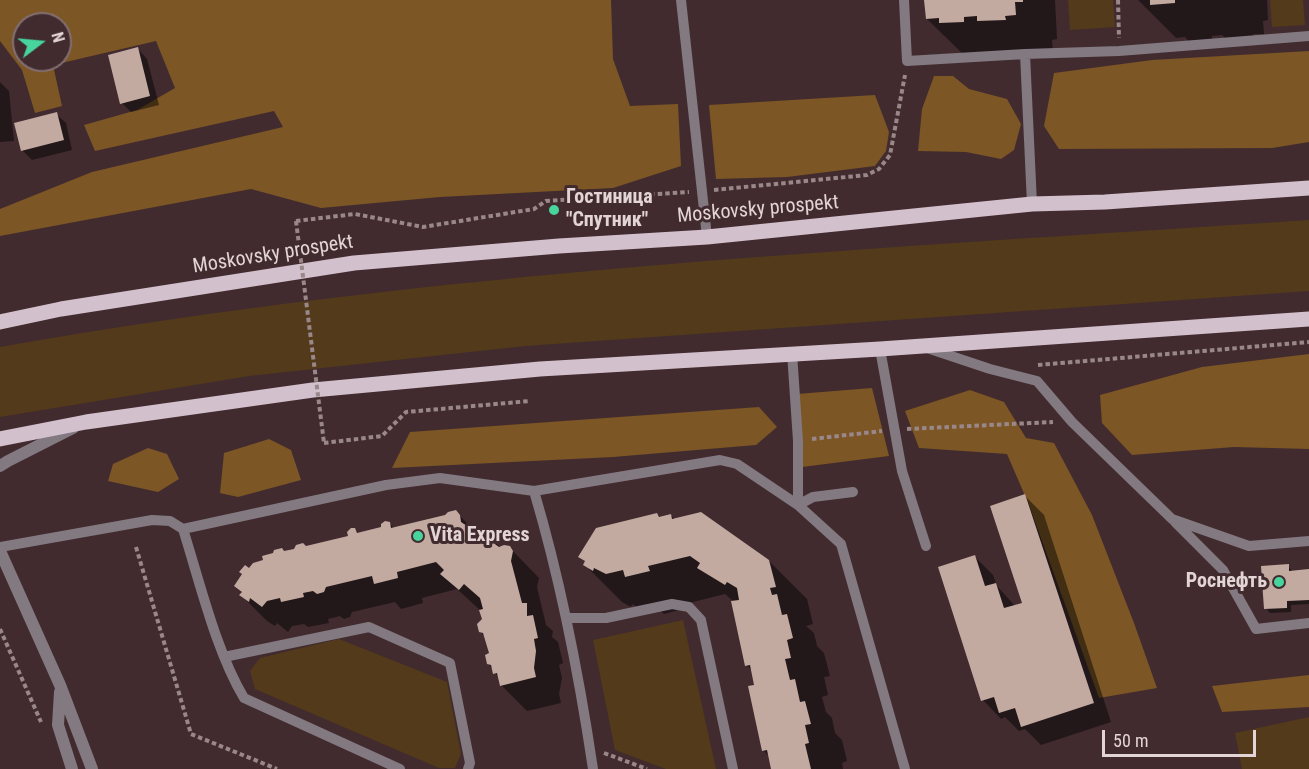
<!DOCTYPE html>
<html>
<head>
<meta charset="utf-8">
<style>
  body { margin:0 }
  #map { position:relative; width:1309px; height:769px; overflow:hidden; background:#412b2f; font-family:"Roboto Condensed",sans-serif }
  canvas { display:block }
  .north { position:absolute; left:12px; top:12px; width:60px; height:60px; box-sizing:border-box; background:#412b2f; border:2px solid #826f72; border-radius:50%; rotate:74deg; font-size:16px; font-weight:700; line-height:24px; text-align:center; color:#e3d4d6 }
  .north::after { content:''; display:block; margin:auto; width:21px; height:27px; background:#48d49d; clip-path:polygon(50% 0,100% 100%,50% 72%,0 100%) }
  .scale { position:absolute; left:1102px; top:730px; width:154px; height:27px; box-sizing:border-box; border:3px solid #e3d4d6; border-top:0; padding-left:8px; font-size:18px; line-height:21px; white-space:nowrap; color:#e3d4d6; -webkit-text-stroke:4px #412b2f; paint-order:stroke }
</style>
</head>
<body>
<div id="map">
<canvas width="1309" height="769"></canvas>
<div class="north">N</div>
<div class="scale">50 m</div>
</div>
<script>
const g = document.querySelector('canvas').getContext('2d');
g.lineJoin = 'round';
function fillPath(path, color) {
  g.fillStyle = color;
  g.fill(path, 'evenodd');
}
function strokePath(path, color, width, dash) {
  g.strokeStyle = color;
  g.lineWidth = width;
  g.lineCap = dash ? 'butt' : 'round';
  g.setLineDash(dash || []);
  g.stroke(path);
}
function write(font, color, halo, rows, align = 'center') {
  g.font = font + ' "Roboto Condensed",sans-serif';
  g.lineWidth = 6;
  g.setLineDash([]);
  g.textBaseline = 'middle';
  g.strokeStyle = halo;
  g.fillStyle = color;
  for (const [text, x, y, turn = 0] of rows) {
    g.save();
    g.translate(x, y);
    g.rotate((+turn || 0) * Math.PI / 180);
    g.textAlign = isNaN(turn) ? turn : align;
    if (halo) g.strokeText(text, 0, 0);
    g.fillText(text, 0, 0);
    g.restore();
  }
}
const green = new Path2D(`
  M 1068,0 L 1113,0 L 1115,27 L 1070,30 Z
  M 1270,0 L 1303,0 L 1305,25 L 1272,27 Z
  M 1309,220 L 1309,291 L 525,346 L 249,376 L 0,417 L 0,347 C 432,270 872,249 1309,220 Z
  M 683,620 L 716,769 L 666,769 L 615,750 L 593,640 Z
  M 339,639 L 447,682 L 461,754 L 455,768 L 439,768 L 255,689 L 250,671 L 260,658 Z
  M 1309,717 L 1309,769 L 1242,769 L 1235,733 Z`);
const forest = new Path2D(`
  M 0,0 L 611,0 L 613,59 L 630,106 L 678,104 L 681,166 L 613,188 L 440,197 L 321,208 L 251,189 L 0,236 L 0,209 L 92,172 L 283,127 L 274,111 L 95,151 L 84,125 L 137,110 L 175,88 L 156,41 L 53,65 L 62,106 L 35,113 L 22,70 L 0,41 ZM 24,24 L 60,24 L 60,60 L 24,60 Z
  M 1309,51 L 1309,142 L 1272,148 L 1059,149 L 1044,126 L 1054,73 L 1152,60 Z
  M 934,76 L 953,76 L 969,89 L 1007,99 L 1021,124 L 1014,150 L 1001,159 L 966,152 L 918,151 L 922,109 Z
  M 875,95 L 889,132 L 886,151 L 875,166 L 787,177 L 716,179 L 709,105 Z
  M 1309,354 L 1309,449 L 1234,447 L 1132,455 L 1102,423 L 1100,395 L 1202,367 Z
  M 872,388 L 889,456 L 802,467 L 797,394 Z
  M 970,390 L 1004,402 L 1026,438 L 1054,443 L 1092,515 L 1134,623 L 1157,688 L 1099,698 L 1029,505 L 1007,454 L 919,448 L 905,411 Z
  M 759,407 L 777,427 L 756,445 L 613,457 L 392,468 L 410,432 Z
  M 269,439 L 291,450 L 301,480 L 238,497 L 220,493 L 224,453 Z
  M 148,448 L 167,454 L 179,479 L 158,492 L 108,481 L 113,464 Z
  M 1309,675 L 1309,707 L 1222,712 L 1212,686 Z`);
const shadow = new Path2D(`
  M 926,0 L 1055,0 L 1057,39 L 1052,40 L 1053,52 L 965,56 L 927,19 Z
  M 1138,0 L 1267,0 L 1268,20 L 1263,21 L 1264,34 L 1253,34 L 1254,38 L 1227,40 L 1222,35 L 1212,36 L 1212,40 L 1189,42 L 1185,37 L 1176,38 Z
  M 138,49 L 147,59 L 159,105 L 131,112 L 122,103 Z
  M 0,82 L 9,91 L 14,141 L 0,142 Z
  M 56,114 L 66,123 L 72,150 L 32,160 L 22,150 Z
  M 1025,496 L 1044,515 L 1111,722 L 1041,745 L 1025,729 L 1019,731 L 1005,717 L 1001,719 L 983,700 L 975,557 L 993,575 L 997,586 L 1015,606 L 1023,604 Z
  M 456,512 L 477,533 L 487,534 L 501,548 L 509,547 L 539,578 L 537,587 L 546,625 L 553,631 L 552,637 L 558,642 L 563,663 L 559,665 L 562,678 L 559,694 L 561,703 L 527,711 L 501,685 L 499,678 L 488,663 L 491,654 L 486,638 L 480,631 L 483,620 L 481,611 L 457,589 L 422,598 L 423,603 L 401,609 L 395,602 L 352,612 L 350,617 L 344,619 L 340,616 L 328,619 L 329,623 L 308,627 L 304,624 L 292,626 L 288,632 L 277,623 L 275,626 L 267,621 L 241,595 L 244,575 L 249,570 L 284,553 L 349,537 L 355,530 L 359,534 L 382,528 L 389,523 L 394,528 L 446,517 Z
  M 657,514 L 661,518 L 671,516 L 675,519 L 769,561 L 807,599 L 813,624 L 806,626 L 814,633 L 817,646 L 824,653 L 830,676 L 824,677 L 828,695 L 822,697 L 826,712 L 832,718 L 835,733 L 842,740 L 847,761 L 842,763 L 843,769 L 773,769 L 770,757 L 764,751 L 750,687 L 756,686 L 753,671 L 746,665 L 733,601 L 725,594 L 685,604 L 686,608 L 664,614 L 658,608 L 644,611 L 632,604 L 631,607 L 622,602 L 585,565 L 586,562 L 580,557 Z
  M 1288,566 L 1293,572 L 1309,571 L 1309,604 L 1291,605 L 1291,612 L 1270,613 L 1266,608 Z`);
const building = new Path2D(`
  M 924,0 L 1023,0 L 1023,2 L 1015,2 L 1016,15 L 1005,16 L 1006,20 L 977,21 L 977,16 L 964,17 L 964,22 L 939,23 L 939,18 L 926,19 Z
  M 1150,0 L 1175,0 L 1175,3 L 1150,5 Z
  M 138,47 L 150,96 L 120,104 L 108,55 Z
  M 57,112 L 64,140 L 21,151 L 14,123 Z
  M 1025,494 L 1094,703 L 1021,727 L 1015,708 L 999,713 L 994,697 L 981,701 L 938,567 L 975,555 L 985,586 L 996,583 L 1004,608 L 1022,603 L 990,506 Z
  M 456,510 L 460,515 L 461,522 L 476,532 L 482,528 L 488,533 L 488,539 L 499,547 L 504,545 L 510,546 L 513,551 L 511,561 L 522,603 L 527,603 L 527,616 L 533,615 L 538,638 L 534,639 L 536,651 L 534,668 L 536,677 L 500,686 L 497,673 L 493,674 L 491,665 L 487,664 L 485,655 L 489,653 L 483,633 L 479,632 L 477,624 L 482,619 L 479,610 L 483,609 L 480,598 L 464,584 L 459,590 L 440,574 L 444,570 L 436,562 L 397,572 L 398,578 L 374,584 L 372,576 L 326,587 L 324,592 L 317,594 L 313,591 L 303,593 L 304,597 L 281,602 L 280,598 L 267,601 L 262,607 L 250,598 L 249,602 L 239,595 L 242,592 L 234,586 L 242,574 L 239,572 L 245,565 L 249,568 L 253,563 L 263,560 L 262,556 L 273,553 L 274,550 L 282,548 L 284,551 L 294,549 L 296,545 L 303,543 L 306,546 L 348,536 L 347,532 L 351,528 L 355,528 L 357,533 L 381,527 L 381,524 L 385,521 L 390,522 L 391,528 L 445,515 L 448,512 Z
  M 701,512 L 769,560 L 776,587 L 770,588 L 772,595 L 777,594 L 782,615 L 787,614 L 793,638 L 787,640 L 791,658 L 785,659 L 790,680 L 795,679 L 800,702 L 805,701 L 811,724 L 805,725 L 809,743 L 805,744 L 811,769 L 771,769 L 767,750 L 762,751 L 748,686 L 754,685 L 750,665 L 745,666 L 731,601 L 739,600 L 737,588 L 727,582 L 725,585 L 697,568 L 700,563 L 690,556 L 648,566 L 650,571 L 625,577 L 623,570 L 606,574 L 594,568 L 593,571 L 583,565 L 585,561 L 578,557 L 596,528 L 657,513 L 659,517 L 671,514 L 672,519 Z
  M 1289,564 L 1289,571 L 1309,569 L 1309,600 L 1287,601 L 1287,608 L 1264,609 L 1261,566 Z`);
const path = new Path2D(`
  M 1118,0 L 1119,38
  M 714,190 L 867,175 L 879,169 L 890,155 L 905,75
  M 296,221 L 355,214 L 423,227 L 534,209 L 546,201 L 689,192
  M 1038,365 L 1309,342
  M 907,429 L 1053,422
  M 812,439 L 882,431
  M 324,443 L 382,436 L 406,412 L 530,401
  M 136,547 L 191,734 L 277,769
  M 0,629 L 41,722
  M 604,753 L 647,769`);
const lane = new Path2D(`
  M 681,0 L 707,237
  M 904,0 L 907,61 L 1025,54 L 1119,51 L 1309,36
  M 1025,54 L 1032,204
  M 927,348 L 990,369 L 1037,381 L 1072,422 L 1172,519 L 1249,546 L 1309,541
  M 880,349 L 902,471 L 926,546
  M 792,353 L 798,441 L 798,505 L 813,497 L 853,492
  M 534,491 C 561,582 579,675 593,769
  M 1175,522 L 1223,570 L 1256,629 L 1309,623
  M 183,529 L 386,485 L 440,478 L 534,491 L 720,460 L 737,464 L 798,505 L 841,544 L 905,769
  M 0,547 L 152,520 L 170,521 L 183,529 C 200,583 216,651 244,698 L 400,769
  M 566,618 L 606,618 L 672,604 L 689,607 L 701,620 L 733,769
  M 224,657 L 369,627 L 450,663 L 470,763 L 468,769`);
const street = new Path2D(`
  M 0,466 L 8,461 L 73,428
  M 0,551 L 60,685 L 92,769
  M 60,692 L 58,725 L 72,769`);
const primary = new Path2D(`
  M 0,322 L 61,309 L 354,263 L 559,246 L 707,237 L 1032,204 L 1105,202 L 1309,188
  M 0,439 L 86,422 L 313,390 L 540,369 L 880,349 L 1309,319`);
const pathBridge = new Path2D(`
  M 296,221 L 324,443`);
const markers = [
  [554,210,6,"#48d49d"],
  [418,536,6,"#48d49d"],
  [1279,582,6,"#48d49d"]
];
const poiNames = [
  ["Гостиница",566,198],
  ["\"Спутник\"",566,221],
  ["Vita Express",430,536],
  ["Роснефть",1267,582,"right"]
];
const streetNames = [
  ["Moskovsky prospekt",758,210,-5],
  ["Moskovsky prospekt",273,255,-9]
];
fillPath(green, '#533a1a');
fillPath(forest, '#7c5625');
fillPath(shadow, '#0007');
fillPath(building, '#c3aaa1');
strokePath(path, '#99878a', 4, [4.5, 3]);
strokePath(lane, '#837980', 10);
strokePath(street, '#837980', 12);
strokePath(primary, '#d3c0cd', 15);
strokePath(pathBridge, '#99878a', 4, [4.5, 3]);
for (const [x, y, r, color] of markers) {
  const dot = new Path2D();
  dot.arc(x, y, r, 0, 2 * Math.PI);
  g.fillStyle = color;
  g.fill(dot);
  strokePath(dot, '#412b2f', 2);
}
write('bold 20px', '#e3d4d6', '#412b2f', poiNames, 'left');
write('20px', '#e3d4d6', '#412b2f', streetNames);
</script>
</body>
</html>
